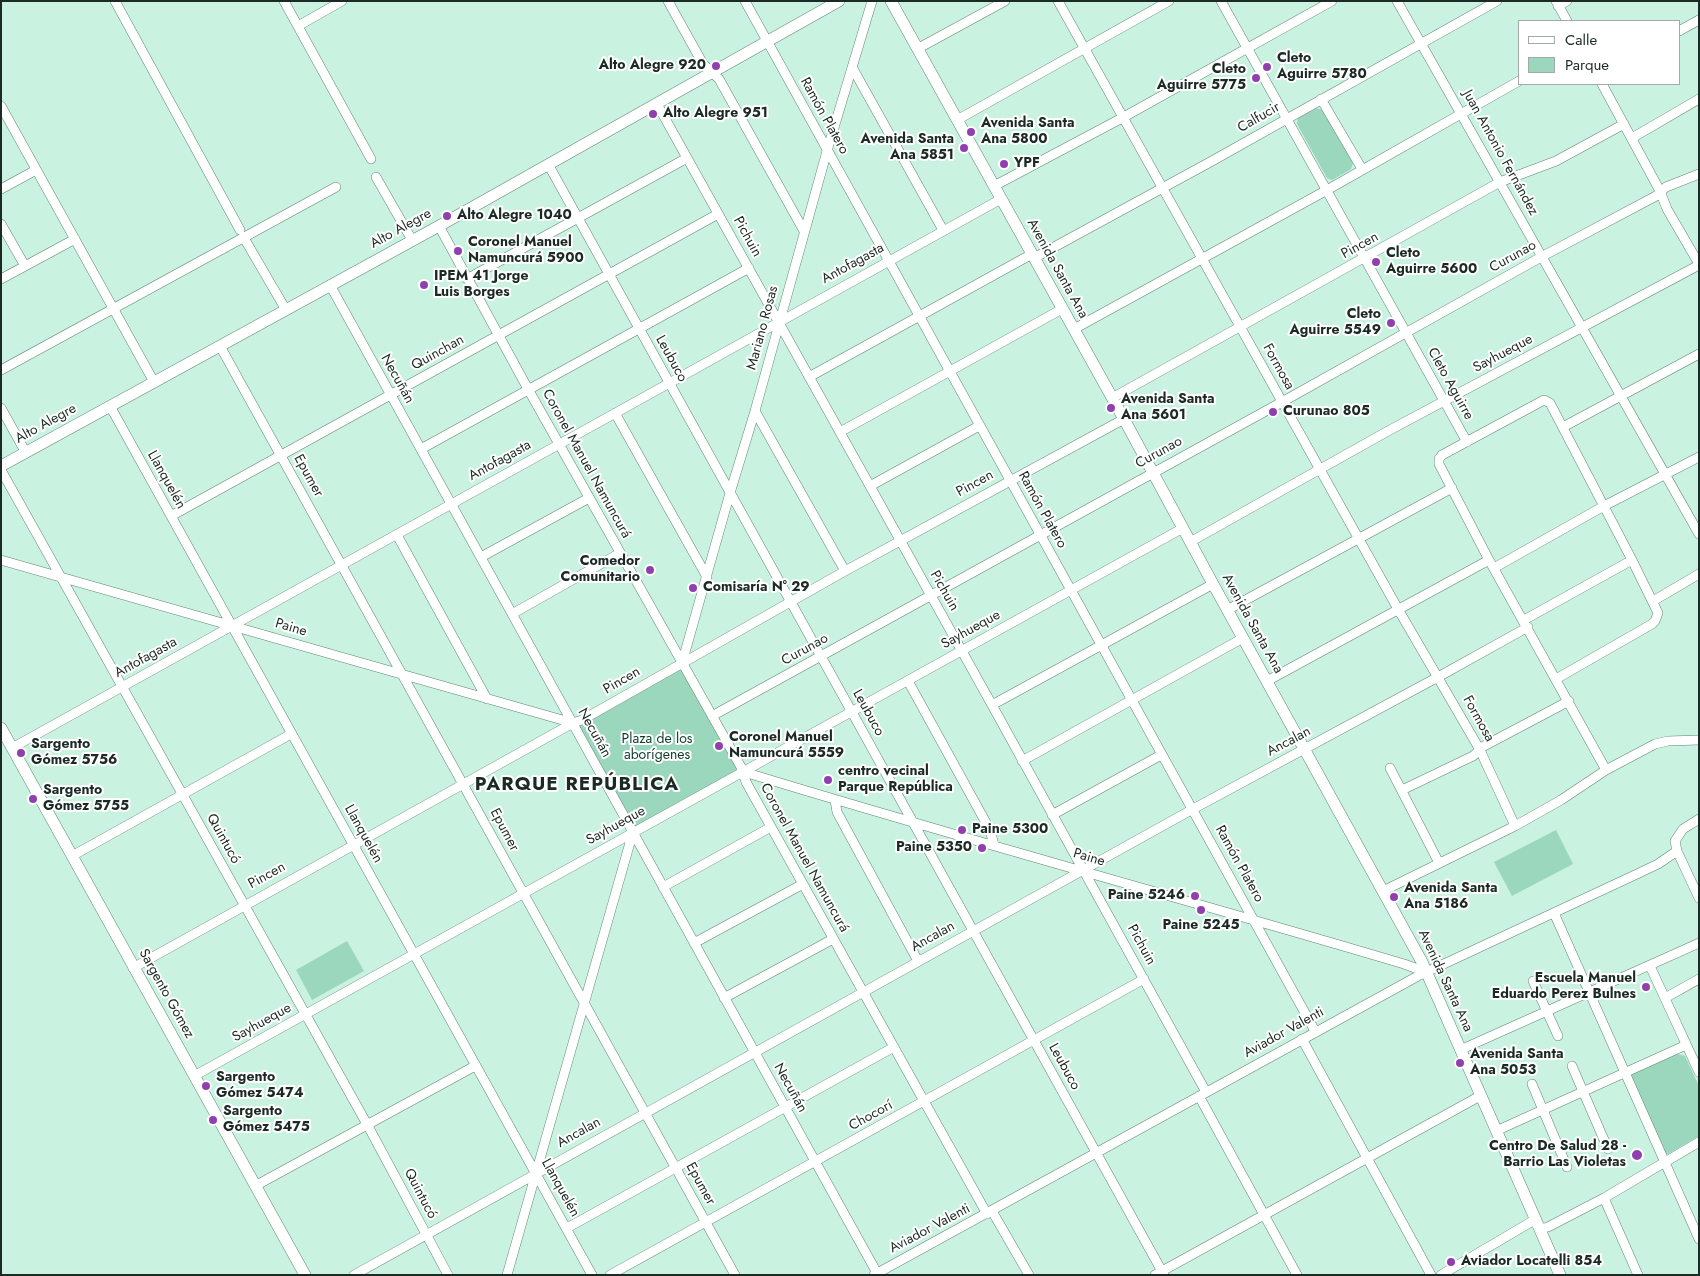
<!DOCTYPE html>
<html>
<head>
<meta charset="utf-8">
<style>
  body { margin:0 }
  #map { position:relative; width:1700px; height:1276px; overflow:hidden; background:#caf2e0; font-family:Jost,sans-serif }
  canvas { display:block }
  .frame { position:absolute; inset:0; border:2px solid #1b2a24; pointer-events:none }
  .legend { position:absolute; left:1518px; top:20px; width:162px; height:65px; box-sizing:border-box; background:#fff; border:1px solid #a4aaa7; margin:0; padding:6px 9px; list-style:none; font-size:15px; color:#1b2a24 }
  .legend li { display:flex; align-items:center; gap:10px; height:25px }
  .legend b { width:25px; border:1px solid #a4aaa7 }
</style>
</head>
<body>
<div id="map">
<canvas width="1700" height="1276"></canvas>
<div class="frame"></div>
<ul class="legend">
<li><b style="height:6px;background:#fff"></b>Calle</li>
<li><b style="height:14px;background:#9ad7bc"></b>Parque</li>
</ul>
</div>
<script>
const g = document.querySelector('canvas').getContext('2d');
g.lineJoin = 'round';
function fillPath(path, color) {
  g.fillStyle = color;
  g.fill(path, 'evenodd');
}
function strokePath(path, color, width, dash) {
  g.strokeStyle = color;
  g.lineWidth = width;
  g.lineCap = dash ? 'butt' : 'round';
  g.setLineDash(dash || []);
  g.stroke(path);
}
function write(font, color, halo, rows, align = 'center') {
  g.font = font + ' Jost,sans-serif';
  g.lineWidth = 4;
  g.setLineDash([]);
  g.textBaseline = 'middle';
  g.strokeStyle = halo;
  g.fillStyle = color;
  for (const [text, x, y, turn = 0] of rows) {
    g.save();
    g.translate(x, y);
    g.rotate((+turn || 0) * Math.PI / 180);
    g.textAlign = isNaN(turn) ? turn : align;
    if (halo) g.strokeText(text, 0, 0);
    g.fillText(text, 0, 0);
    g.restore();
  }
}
const green = new Path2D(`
  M 1316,108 L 1323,110 L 1353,163 L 1351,169 L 1332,180 L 1327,178 L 1297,124 L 1298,118 Z
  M 682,663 L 744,772 L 633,832 L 576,728 L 582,720 Z
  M 1556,830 L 1573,864 L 1512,896 L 1494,862 Z
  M 347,941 L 364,971 L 312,1000 L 296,970 Z
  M 1677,1054 L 1685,1056 L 1699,1086 L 1699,1136 L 1668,1154 L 1661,1152 L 1630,1079 L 1633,1073 Z`);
const minor = new Path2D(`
  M 115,1 L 240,230
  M 284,1 L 371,159
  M 668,1 L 703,64 L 719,79 L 804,231
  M 745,1 L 1315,1031
  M 1058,1 L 1398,609 L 1480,750 L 1515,826
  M 1221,1 L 1467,442
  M 1397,1 L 1699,534
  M 1556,1 L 1567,21
  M 1558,6 L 1567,1
  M 298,26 L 342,1
  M 1679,31 L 1699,20
  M 917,49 L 1005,1
  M 852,67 L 943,230
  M 1602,84 L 1660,191 L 1667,209 L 1699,264
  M 1321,99 L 1362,169
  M 657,104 L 992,705 L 1206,1092
  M 1,106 L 154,382
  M 957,120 L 1169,1
  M 1632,138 L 1699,99
  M 548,164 L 1164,1275
  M 376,177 L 412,240
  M 994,186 L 1122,118 L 1332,1
  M 1,189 L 36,170
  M 1,224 L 25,266
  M 439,226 L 528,389 L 741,767 L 746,782 L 987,1214
  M 244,238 L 286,310
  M 1034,258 L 1212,161 L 1497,1
  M 1,279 L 75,239
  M 467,279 L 687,158
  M 330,285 L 877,1273
  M 1074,329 L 1327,190 L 1519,81
  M 220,346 L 735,1275
  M 1,370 L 336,187
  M 809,377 L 1032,254
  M 1112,398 L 1500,182 L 1556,161 L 1624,124
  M 110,406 L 592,1275
  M 1,408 L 26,453
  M 755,411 L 845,571
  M 615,413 L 707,577
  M 1563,427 L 1699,354
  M 840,432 L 1062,309
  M 421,449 L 749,268
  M 1,470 L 368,1126 L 448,1275
  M 870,486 L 979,426
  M 171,516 L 718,214
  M 397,535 L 487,699
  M 1190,542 L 1388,431 L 1699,265
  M 481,557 L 589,498
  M 1,560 L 573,723
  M 1494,568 L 1604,506 L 1699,457
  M 1653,601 L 1699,574
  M 1227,610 L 1452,488
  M 512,614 L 620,553
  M 1524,620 L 1632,560
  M 682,663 L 730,493 L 755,411 L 827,151 L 872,1
  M 1556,679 L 1652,624 L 1655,621 L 1658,613 L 1632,560 L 1550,403 L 1544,400 L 1442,455 L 1439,459 L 1439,464 L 1489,560 L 1606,770
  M 908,681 L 990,830 L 994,845
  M 1267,681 L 1489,560
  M 992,705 L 1213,584
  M 712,716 L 1282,402 L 1543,256 L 1656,196 L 1666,187 L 1699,174
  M 12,748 L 1001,199
  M 1022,761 L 1243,638
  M 1390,768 L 1439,863
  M 744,772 C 963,839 1185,899 1404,964 L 1426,972
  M 1402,790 L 1473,756 L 1484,746 L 1569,701
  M 835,800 L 837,812 L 918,961
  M 1052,815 L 1161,755
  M 1699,819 L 1683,829 L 1675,841 L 1677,851 L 1699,898
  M 72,856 L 291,734
  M 663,887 L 771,827
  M 1383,891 L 1515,826 L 1561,800 L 1606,770 L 1655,744 L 1668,741 L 1699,740
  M 1554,913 L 1699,1239
  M 694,943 L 803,884
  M 1650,966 L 1699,1072
  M 133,968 L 573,723 L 582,720 L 845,571 L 1124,419
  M 1533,981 L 1558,1036
  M 724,998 L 833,939
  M 1665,998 L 1699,979
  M 1302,1039 L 1431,1275
  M 1460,1050 L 1699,943
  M 1572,1066 L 1608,1149
  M 194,1076 C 524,893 853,709 1183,528
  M 1532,1084 L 1567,1167
  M 1199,1096 L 1297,1275
  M 1496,1131 L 1686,1045
  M 255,1186 L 475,1066
  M 1604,1198 L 1638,1275
  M 992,1211 L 1029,1275
  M 567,1228 L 894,1047
  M 1540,1229 L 1548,1227 L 1604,1198 L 1699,1142
  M 354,1275 L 1193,809 L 1438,677 L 1528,627
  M 507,1275 L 633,832
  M 610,1275 L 1144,979
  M 874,1275 L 1418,976 L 1637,874 L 1658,864 L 1677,851
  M 1155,1275 L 1480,1096
  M 1441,1275 L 1536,1219`);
const major = new Path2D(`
  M 891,1 L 1124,419 L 1213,584 L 1422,962 L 1560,1275
  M 1,466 L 439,226 L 839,1
  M 1,728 L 305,1275`);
const markers = [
  [716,66,5,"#903fae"],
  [1267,67,5,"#903fae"],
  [1256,78,5,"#903fae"],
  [653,114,5,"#903fae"],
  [971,132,5,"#903fae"],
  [964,148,5,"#903fae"],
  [1004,164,5,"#903fae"],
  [447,216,5,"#903fae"],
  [458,251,5,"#903fae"],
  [1376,262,5,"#903fae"],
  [424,285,5,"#903fae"],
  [1391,323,5,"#903fae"],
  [1111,408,5,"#903fae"],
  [1273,412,5,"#903fae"],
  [650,570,5,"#903fae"],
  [693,588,5,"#903fae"],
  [719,746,5,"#903fae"],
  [21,753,5,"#903fae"],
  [828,780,5,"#903fae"],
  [33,799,5,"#903fae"],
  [962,830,5,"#903fae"],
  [982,848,5,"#903fae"],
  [1195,896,5,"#903fae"],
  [1394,897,5,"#903fae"],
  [1201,910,5,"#903fae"],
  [1646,987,5,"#903fae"],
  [1460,1063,5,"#903fae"],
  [206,1086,5,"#903fae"],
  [213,1120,5,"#903fae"],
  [1637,1155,6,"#903fae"],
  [1451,1262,5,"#903fae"]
];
const poiNames = [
  ["Cleto",1277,59],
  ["Aguirre 5780",1277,75],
  ["Alto Alegre 920",706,66,"right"],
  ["Cleto",1246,70,"right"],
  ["Aguirre 5775",1246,86,"right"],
  ["Alto Alegre 951",663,114],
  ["Avenida Santa",981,124],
  ["Ana 5800",981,140],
  ["Avenida Santa",954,140,"right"],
  ["Ana 5851",954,156,"right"],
  ["YPF",1014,164],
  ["Alto Alegre 1040",457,216],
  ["Coronel Manuel",468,243],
  ["Namuncurá 5900",468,259],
  ["Cleto",1386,254],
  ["Aguirre 5600",1386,270],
  ["IPEM 41 Jorge",434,277],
  ["Luis Borges",434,293],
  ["Cleto",1381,315,"right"],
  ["Aguirre 5549",1381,331,"right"],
  ["Avenida Santa",1121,400],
  ["Ana 5601",1121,416],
  ["Curunao 805",1283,412],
  ["Comedor",640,562,"right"],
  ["Comunitario",640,578,"right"],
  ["Comisaría N° 29",703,588],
  ["Coronel Manuel",729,738],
  ["Namuncurá 5559",729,754],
  ["Sargento",31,745],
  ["Gómez 5756",31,761],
  ["centro vecinal",838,772],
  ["Parque República",838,788],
  ["Sargento",43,791],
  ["Gómez 5755",43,807],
  ["Paine 5300",972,830],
  ["Paine 5350",972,848,"right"],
  ["Avenida Santa",1404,889],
  ["Ana 5186",1404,905],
  ["Paine 5246",1185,896,"right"],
  ["Paine 5245",1201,926,"center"],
  ["Escuela Manuel",1636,979,"right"],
  ["Eduardo Perez Bulnes",1636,995,"right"],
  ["Avenida Santa",1470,1055],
  ["Ana 5053",1470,1071],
  ["Sargento",216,1078],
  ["Gómez 5474",216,1094],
  ["Sargento",223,1112],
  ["Gómez 5475",223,1128],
  ["Centro De Salud 28 -",1626,1147,"right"],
  ["Barrio Las Violetas",1626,1163,"right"],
  ["Aviador Locatelli 854",1461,1262]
];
const streetNames = [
  ["Ramón Platero",824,116,61],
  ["Calfucir",1259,118,-30],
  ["Juan Antonio Fernández",1500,153,61],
  ["Alto Alegre",401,229,-29],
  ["Pichuin",747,237,61],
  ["Pincen",1360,246,-29],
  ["Curunao",1513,257,-29],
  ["Antofagasta",853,264,-29],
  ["Avenida Santa Ana",1057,269,61],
  ["Mariano Rosas",763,328,-75],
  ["Quinchan",438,353,-29],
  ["Sayhueque",1503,354,-28],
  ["Leubuco",671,359,61],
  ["Formosa",1278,367,61],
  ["Necuñán",397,379,61],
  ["Cleto Aguirre",1450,384,61],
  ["Alto Alegre",46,424,-29],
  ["Curunao",1159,453,-29],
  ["Antofagasta",500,461,-29],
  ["Coronel Manuel Namuncurá",586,464,61],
  ["Epumer",308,476,61],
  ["Llanquelén",166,480,61],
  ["Pincen",975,484,-29],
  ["Ramón Platero",1042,510,61],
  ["Pichuin",944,591,60],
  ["Avenida Santa Ana",1252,624,61],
  ["Paine",291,628,16],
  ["Sayhueque",971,630,-29],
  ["Curunao",805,650,-29],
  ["Antofagasta",146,658,-29],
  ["Pincen",622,681,-30],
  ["Leubuco",868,713,61],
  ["Formosa",1478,719,61],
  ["Necuñán",594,733,61],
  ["Ancalan",1289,742,-28],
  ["Sayhueque",616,826,-29],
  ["Epumer",504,830,62],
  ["Llanquelén",363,834,61],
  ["Quintucó",223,839,61],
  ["Coronel Manuel Namuncurá",804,858,61],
  ["Paine",1089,858,16],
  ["Ramón Platero",1239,864,61],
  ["Pincen",267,876,-29],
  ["Ancalan",933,937,-29],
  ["Pichuin",1141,945,61],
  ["Avenida Santa Ana",1445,981,65],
  ["Sargento Gómez",166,994,61],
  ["Sayhueque",262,1023,-29],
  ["Aviador Valenti",1284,1033,-29],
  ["Leubuco",1064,1067,61],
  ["Necuñán",790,1088,61],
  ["Chocorí",871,1116,-29],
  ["Ancalan",579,1133,-29],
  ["Epumer",700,1184,61],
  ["Llanquelén",560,1188,61],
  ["Quintucó",420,1194,62],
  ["Aviador Valenti",930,1229,-28]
];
const parkNames = [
  ["Plaza de los",657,740],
  ["aborígenes",657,756]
];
const districtNames = [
  ["PARQUE REPÚBLICA",577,785]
];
fillPath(green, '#9ad7bc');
strokePath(minor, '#608575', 10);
strokePath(major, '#608575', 12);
strokePath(minor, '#fff', 9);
strokePath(major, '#fff', 11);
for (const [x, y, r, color] of markers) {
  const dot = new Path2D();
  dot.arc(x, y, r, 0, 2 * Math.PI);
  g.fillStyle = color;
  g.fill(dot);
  strokePath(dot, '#fff', 2);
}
write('bold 14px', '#1b2a24', '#fff', poiNames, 'left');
write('14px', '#1b2a24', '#fff', streetNames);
write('14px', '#0d3a2a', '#fff', parkNames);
g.letterSpacing = '1px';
write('bold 19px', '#1b2a24', '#fff', districtNames);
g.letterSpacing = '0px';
</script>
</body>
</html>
